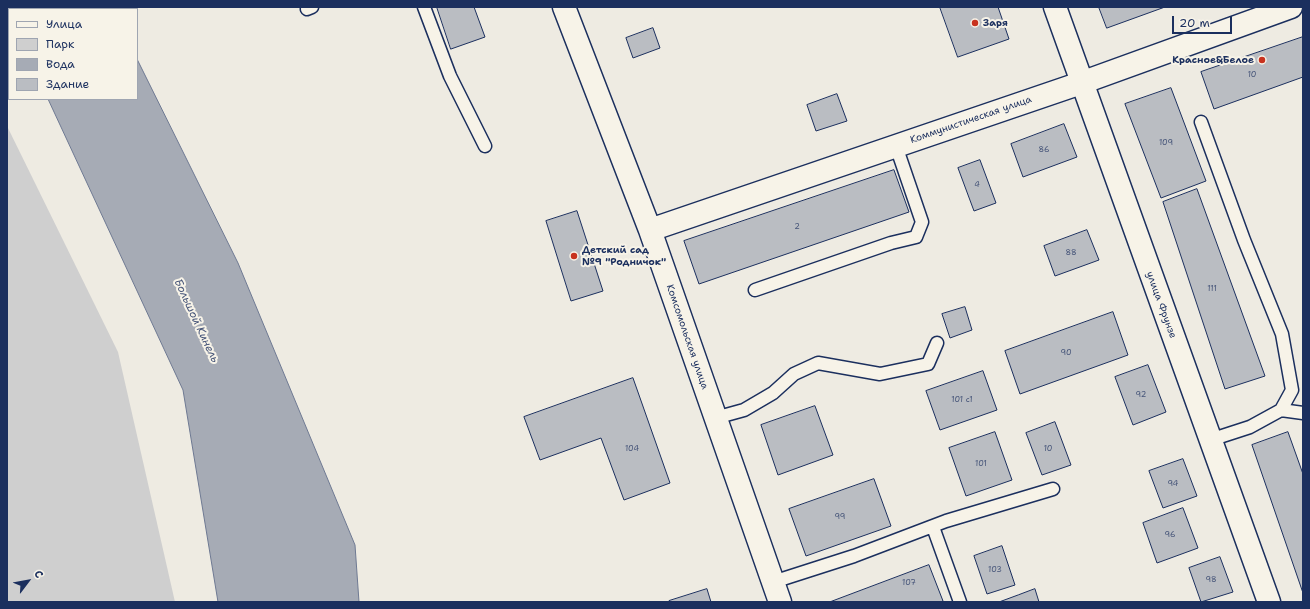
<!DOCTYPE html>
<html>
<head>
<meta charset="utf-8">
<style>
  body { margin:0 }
  #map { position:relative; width:1310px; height:609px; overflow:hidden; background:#eeebe2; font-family:"Shantell Sans",sans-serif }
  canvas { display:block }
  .frame { position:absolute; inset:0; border:8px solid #1b2f5e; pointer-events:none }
  .legend { position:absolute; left:8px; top:8px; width:130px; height:92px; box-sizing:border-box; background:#f7f3e8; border:1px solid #9fa5b1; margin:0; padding:5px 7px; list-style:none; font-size:12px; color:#1b2f5e }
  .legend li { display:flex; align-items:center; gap:8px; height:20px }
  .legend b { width:20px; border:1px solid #9fa5b1 }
  .north { position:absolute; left:8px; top:561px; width:40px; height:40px; -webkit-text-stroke:3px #f7f3e8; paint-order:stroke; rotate:58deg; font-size:11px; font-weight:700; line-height:16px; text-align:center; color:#1b2f5e }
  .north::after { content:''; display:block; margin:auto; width:14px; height:18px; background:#1b2f5e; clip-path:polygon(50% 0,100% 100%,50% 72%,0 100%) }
  .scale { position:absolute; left:1172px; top:16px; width:60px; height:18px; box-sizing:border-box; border:2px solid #1b2f5e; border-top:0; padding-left:5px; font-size:12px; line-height:14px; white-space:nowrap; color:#1b2f5e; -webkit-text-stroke:3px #f7f3e8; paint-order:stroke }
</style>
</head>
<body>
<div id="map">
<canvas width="1310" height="609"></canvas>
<div class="frame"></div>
<ul class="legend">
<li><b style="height:5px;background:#f7f3e8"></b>Улица</li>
<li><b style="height:11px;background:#cfcfcf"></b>Парк</li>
<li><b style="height:11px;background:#a6abb5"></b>Вода</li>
<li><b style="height:11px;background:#babdc2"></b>Здание</li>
</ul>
<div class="north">С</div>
<div class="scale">20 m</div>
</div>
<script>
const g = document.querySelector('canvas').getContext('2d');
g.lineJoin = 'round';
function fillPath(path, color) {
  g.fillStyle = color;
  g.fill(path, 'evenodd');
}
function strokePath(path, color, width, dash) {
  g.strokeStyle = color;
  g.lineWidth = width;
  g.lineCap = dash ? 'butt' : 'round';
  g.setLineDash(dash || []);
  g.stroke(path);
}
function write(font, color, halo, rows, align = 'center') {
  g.font = font + ' "Shantell Sans",sans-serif';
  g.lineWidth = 4;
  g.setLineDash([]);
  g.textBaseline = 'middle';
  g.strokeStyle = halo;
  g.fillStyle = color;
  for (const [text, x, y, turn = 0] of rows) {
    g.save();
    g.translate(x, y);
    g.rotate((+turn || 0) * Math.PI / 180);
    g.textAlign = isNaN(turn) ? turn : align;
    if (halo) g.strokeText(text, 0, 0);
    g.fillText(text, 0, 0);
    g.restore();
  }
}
const green = new Path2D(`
  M 7,126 L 118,352 L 175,602 L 7,602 Z`);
const water = new Path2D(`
  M 7,7 L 111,7 L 112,9 L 9,9 L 9,15 Z
  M 137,59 L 238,263 L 355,545 L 359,602 L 218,602 L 183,390 L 48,99 L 137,99 Z`);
const building = new Path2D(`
  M 437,7 L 474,7 L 485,37 L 451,49 Z
  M 940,7 L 998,7 L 1009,39 L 958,57 Z
  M 1099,7 L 1165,7 L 1107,28 Z
  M 653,28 L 660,48 L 633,58 L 626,38 Z
  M 1303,37 L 1303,77 L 1214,109 L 1201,72 Z
  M 1171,88 L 1206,181 L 1161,198 L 1125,104 Z
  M 837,94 L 847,121 L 816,131 L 807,105 Z
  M 1064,124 L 1077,157 L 1023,177 L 1011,144 Z
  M 980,160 L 996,203 L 974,211 L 958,168 Z
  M 894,170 L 909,212 L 699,284 L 684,241 Z
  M 1197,189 L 1265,376 L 1225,389 L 1163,202 Z
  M 577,211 L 603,291 L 571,301 L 546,221 Z
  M 1087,230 L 1099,260 L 1055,276 L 1044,246 Z
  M 965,307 L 972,330 L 950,338 L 942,314 Z
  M 1113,312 L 1128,355 L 1020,394 L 1005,351 Z
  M 1148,365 L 1166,412 L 1133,425 L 1115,377 Z
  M 983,371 L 997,410 L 940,430 L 926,391 Z
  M 633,378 L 670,483 L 624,500 L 601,438 L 540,460 L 524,417 Z
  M 815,406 L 833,455 L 778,475 L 761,425 Z
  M 1055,422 L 1071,465 L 1042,475 L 1026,433 Z
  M 995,432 L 1012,480 L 966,496 L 949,448 Z
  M 1288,432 L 1303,474 L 1303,593 L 1252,445 Z
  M 1183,459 L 1197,496 L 1163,508 L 1149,471 Z
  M 874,479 L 891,526 L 806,556 L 789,509 Z
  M 1183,508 L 1198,548 L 1157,563 L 1143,523 Z
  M 1002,546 L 1015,585 L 987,594 L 974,556 Z
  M 1220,557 L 1233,592 L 1201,602 L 1189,568 Z
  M 929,565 L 943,601 L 940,602 L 830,602 Z
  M 707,589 L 711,602 L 669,602 L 669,601 Z
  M 1035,589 L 1039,602 L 999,602 L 1018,595 Z`);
const lane = new Path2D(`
  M 424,7 L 450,76 L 485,146
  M 307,9 L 312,7
  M 1201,122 L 1244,240 L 1282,334 L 1292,390 L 1281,410 L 1250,427 L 1210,440
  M 755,290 L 891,243 L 916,237 L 922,222 L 896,146
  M 1281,410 L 1303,413
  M 715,418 L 744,410 L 773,393 L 794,374 L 818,363 L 880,374 L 928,364 L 937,343
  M 933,527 L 960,602
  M 773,582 L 854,556 L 946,521 L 1053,489`);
const street = new Path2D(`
  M 1055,7 L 1269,602`);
const secondary = new Path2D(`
  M 564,7 L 650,230 L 780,602
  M 650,230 L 1081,83 L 1291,7`);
const markers = [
  [975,23,4,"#c8321e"],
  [1262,60,4,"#c8321e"],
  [574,256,4,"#c8321e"]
];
const numberNames = [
  ["10",1252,75],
  ["109",1166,143],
  ["86",1044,150],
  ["4",977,185],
  ["2",797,227],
  ["88",1071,253],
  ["111",1212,289],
  ["90",1066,353],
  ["92",1141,395],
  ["101 с1",962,400],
  ["104",632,449],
  ["10",1048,449],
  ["101",981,464],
  ["94",1173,484],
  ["99",840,517],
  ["96",1170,535],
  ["103",995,570],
  ["98",1211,580],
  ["107",909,583]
];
const poiNames = [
  ["Заря",983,23],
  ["Красное&Белое",1254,60,"right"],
  ["Детский сад",582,250],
  ["№9 \"Родничок\"",582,262]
];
const streetNames = [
  ["Коммунистическая улица",971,120,-19],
  ["улица Фрунзе",1161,305,70],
  ["Комсомольская улица",687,337,71]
];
const waterNames = [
  ["Большой Кинель",196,321,65]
];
fillPath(green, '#cfcfcf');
fillPath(water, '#a6abb5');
strokePath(water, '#6e7992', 1);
fillPath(building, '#babdc2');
strokePath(building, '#1b2f5e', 1);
strokePath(lane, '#1b2f5e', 15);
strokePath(street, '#1b2f5e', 25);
strokePath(secondary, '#1b2f5e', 25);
strokePath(lane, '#f7f3e8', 12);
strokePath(street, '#f7f3e8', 22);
strokePath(secondary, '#f7f3e8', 22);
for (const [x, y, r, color] of markers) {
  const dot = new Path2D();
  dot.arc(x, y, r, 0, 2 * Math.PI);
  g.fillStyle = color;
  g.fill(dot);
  strokePath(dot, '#f7f3e8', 1.5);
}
write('8px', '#435277', null, numberNames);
write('bold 10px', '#1b2f5e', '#f7f3e8', poiNames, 'left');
write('10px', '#1b2f5e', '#f7f3e8', streetNames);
write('italic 11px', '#455478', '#f7f3e8', waterNames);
</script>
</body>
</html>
